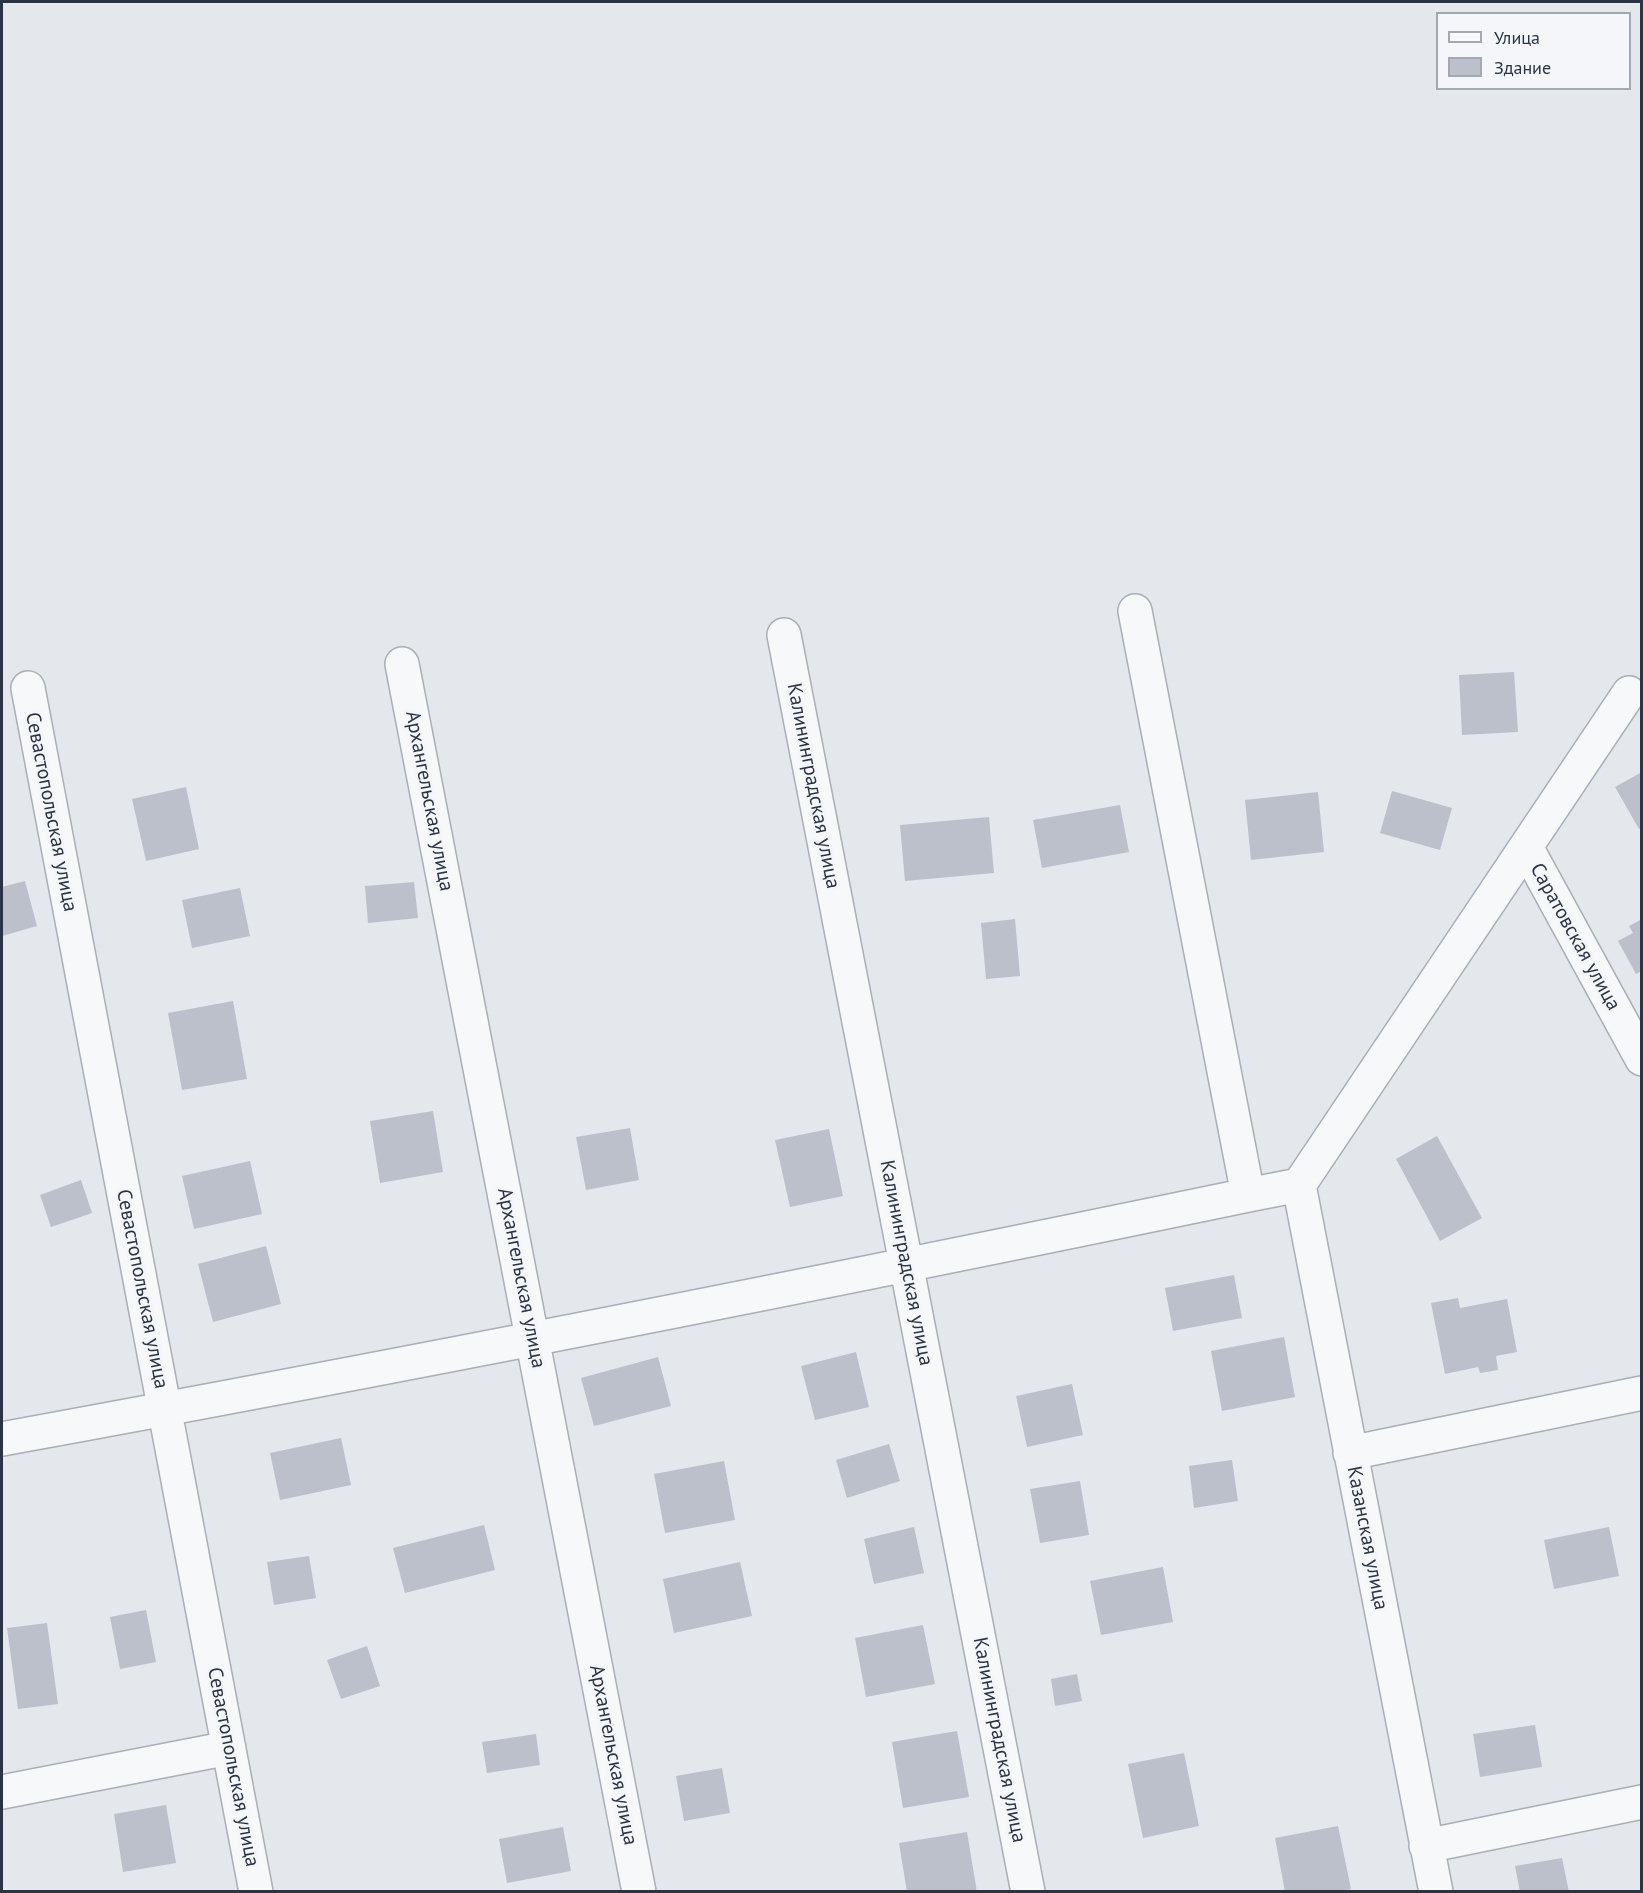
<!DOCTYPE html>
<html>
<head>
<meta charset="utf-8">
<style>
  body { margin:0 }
  #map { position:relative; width:1643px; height:1893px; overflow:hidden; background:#e4e7ec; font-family:"PT Sans",sans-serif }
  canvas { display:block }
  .frame { position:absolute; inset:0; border:3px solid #2b3445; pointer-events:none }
  .legend { position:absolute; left:1436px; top:12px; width:195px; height:78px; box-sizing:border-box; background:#f4f6f9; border:2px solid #a4a8b1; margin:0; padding:8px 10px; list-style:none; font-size:18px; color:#2b3445 }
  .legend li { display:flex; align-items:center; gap:12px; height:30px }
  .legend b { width:30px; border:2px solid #a4a8b1 }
</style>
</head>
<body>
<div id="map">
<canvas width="1643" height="1893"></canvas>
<div class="frame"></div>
<ul class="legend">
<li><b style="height:8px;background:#f7f8fa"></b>Улица</li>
<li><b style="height:16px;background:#bbc0ca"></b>Здание</li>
</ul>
</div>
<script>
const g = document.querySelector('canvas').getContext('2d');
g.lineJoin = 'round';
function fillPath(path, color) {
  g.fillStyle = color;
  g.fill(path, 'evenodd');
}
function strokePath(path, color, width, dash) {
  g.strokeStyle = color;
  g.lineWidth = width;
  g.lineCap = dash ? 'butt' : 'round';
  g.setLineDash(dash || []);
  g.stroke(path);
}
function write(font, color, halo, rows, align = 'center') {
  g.font = font + ' "PT Sans",sans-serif';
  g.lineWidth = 6;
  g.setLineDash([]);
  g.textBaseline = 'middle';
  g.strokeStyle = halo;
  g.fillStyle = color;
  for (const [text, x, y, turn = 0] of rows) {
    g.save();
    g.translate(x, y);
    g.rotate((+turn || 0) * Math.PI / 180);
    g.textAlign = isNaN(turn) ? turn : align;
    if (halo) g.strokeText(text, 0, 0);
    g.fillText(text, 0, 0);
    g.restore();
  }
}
const building = new Path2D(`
  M 1514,672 L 1518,732 L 1462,735 L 1459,675 Z
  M 1642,772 L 1642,827 L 1639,829 L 1615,787 Z
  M 186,787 L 199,849 L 146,861 L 132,799 Z
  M 1392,791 L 1452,808 L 1440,850 L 1380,833 Z
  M 1318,792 L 1324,852 L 1251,860 L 1245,800 Z
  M 1120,805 L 1129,852 L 1042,868 L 1033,820 Z
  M 989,817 L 994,873 L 905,881 L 900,825 Z
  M 25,881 L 37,926 L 2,936 L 2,887 Z
  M 414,882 L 418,918 L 368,923 L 365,886 Z
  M 240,888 L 250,936 L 192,948 L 182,900 Z
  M 1015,919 L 1020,976 L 986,979 L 981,923 Z
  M 1642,919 L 1642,971 L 1636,974 L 1618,941 L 1633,933 L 1629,926 Z
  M 233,1001 L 247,1079 L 182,1090 L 168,1013 Z
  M 433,1111 L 443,1172 L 380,1183 L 370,1121 Z
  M 630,1128 L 639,1180 L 586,1190 L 576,1137 Z
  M 829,1129 L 843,1196 L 790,1207 L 775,1140 Z
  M 1437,1136 L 1482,1218 L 1440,1241 L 1396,1159 Z
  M 250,1161 L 262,1214 L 194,1229 L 182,1176 Z
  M 81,1180 L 92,1213 L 51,1227 L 40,1195 Z
  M 266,1246 L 281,1304 L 213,1322 L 198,1264 Z
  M 1234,1275 L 1242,1318 L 1173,1331 L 1165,1288 Z
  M 1458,1298 L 1460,1308 L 1507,1299 L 1517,1352 L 1496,1356 L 1498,1370 L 1480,1373 L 1478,1367 L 1445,1374 L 1431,1303 Z
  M 1284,1337 L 1295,1397 L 1222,1411 L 1211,1351 Z
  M 856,1352 L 869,1407 L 815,1420 L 801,1366 Z
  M 658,1357 L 671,1406 L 594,1426 L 581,1378 Z
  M 1072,1384 L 1083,1435 L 1027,1447 L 1016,1396 Z
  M 341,1438 L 351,1485 L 280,1500 L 270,1453 Z
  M 889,1444 L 900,1481 L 847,1498 L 836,1460 Z
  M 1232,1460 L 1238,1501 L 1194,1508 L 1189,1466 Z
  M 724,1461 L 735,1520 L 665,1533 L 654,1474 Z
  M 1080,1481 L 1089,1535 L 1040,1543 L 1030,1489 Z
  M 484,1525 L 495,1570 L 405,1593 L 393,1548 Z
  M 914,1527 L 924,1573 L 874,1584 L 864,1539 Z
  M 1609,1527 L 1619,1576 L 1554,1589 L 1544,1540 Z
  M 309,1556 L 316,1598 L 274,1605 L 267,1562 Z
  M 740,1562 L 752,1616 L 674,1633 L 663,1579 Z
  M 1163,1567 L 1173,1622 L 1101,1635 L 1090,1581 Z
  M 146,1610 L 156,1662 L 120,1669 L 110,1617 Z
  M 47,1623 L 58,1704 L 18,1709 L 7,1628 Z
  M 923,1625 L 935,1684 L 866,1697 L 855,1638 Z
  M 367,1646 L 380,1686 L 341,1699 L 327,1660 Z
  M 1077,1674 L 1082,1701 L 1055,1706 L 1051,1679 Z
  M 1535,1725 L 1542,1767 L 1480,1777 L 1473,1734 Z
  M 957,1731 L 969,1797 L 903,1808 L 892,1742 Z
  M 536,1734 L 540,1765 L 487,1773 L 482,1742 Z
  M 1184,1753 L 1199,1826 L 1143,1838 L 1128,1764 Z
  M 722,1768 L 730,1813 L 684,1821 L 676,1776 Z
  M 166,1805 L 176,1863 L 123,1872 L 114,1814 Z
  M 1338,1826 L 1351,1889 L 1341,1892 L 1285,1892 L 1275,1838 Z
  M 563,1827 L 571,1871 L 507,1883 L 499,1839 Z
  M 967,1832 L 977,1892 L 907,1892 L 899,1843 Z
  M 1562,1858 L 1569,1892 L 1520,1892 L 1515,1866 Z`);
const minor = new Path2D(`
  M 1135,611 L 1248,1195 L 1299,1185 L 1629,693
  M 784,635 L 1028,1892
  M 402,664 L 639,1892
  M 28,688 L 256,1892
  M 1526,847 L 1642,1059
  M 1299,1185 L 1436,1892
  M 2,1439 C 418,1363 833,1281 1248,1195
  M 1350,1453 L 1642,1393
  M 2,1792 L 229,1748
  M 1426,1846 L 1642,1802`);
const streetNames = [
  ["Калининградская улица",813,786,79],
  ["Архангельская улица",429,801,79],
  ["Севастопольская улица",51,812,79],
  ["Саратовская улица",1575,937,61],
  ["Калининградская улица",906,1263,79],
  ["Архангельская улица",521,1278,79],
  ["Севастопольская улица",142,1289,79],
  ["Казанская улица",1367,1538,79],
  ["Калининградская улица",999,1740,79],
  ["Архангельская улица",613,1755,79],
  ["Севастопольская улица",233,1767,79]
];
fillPath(building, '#bbc0ca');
strokePath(minor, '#a9aeb7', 36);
strokePath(minor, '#f7f8fa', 33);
write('20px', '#2b3445', '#f4f6f9', streetNames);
</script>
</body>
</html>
